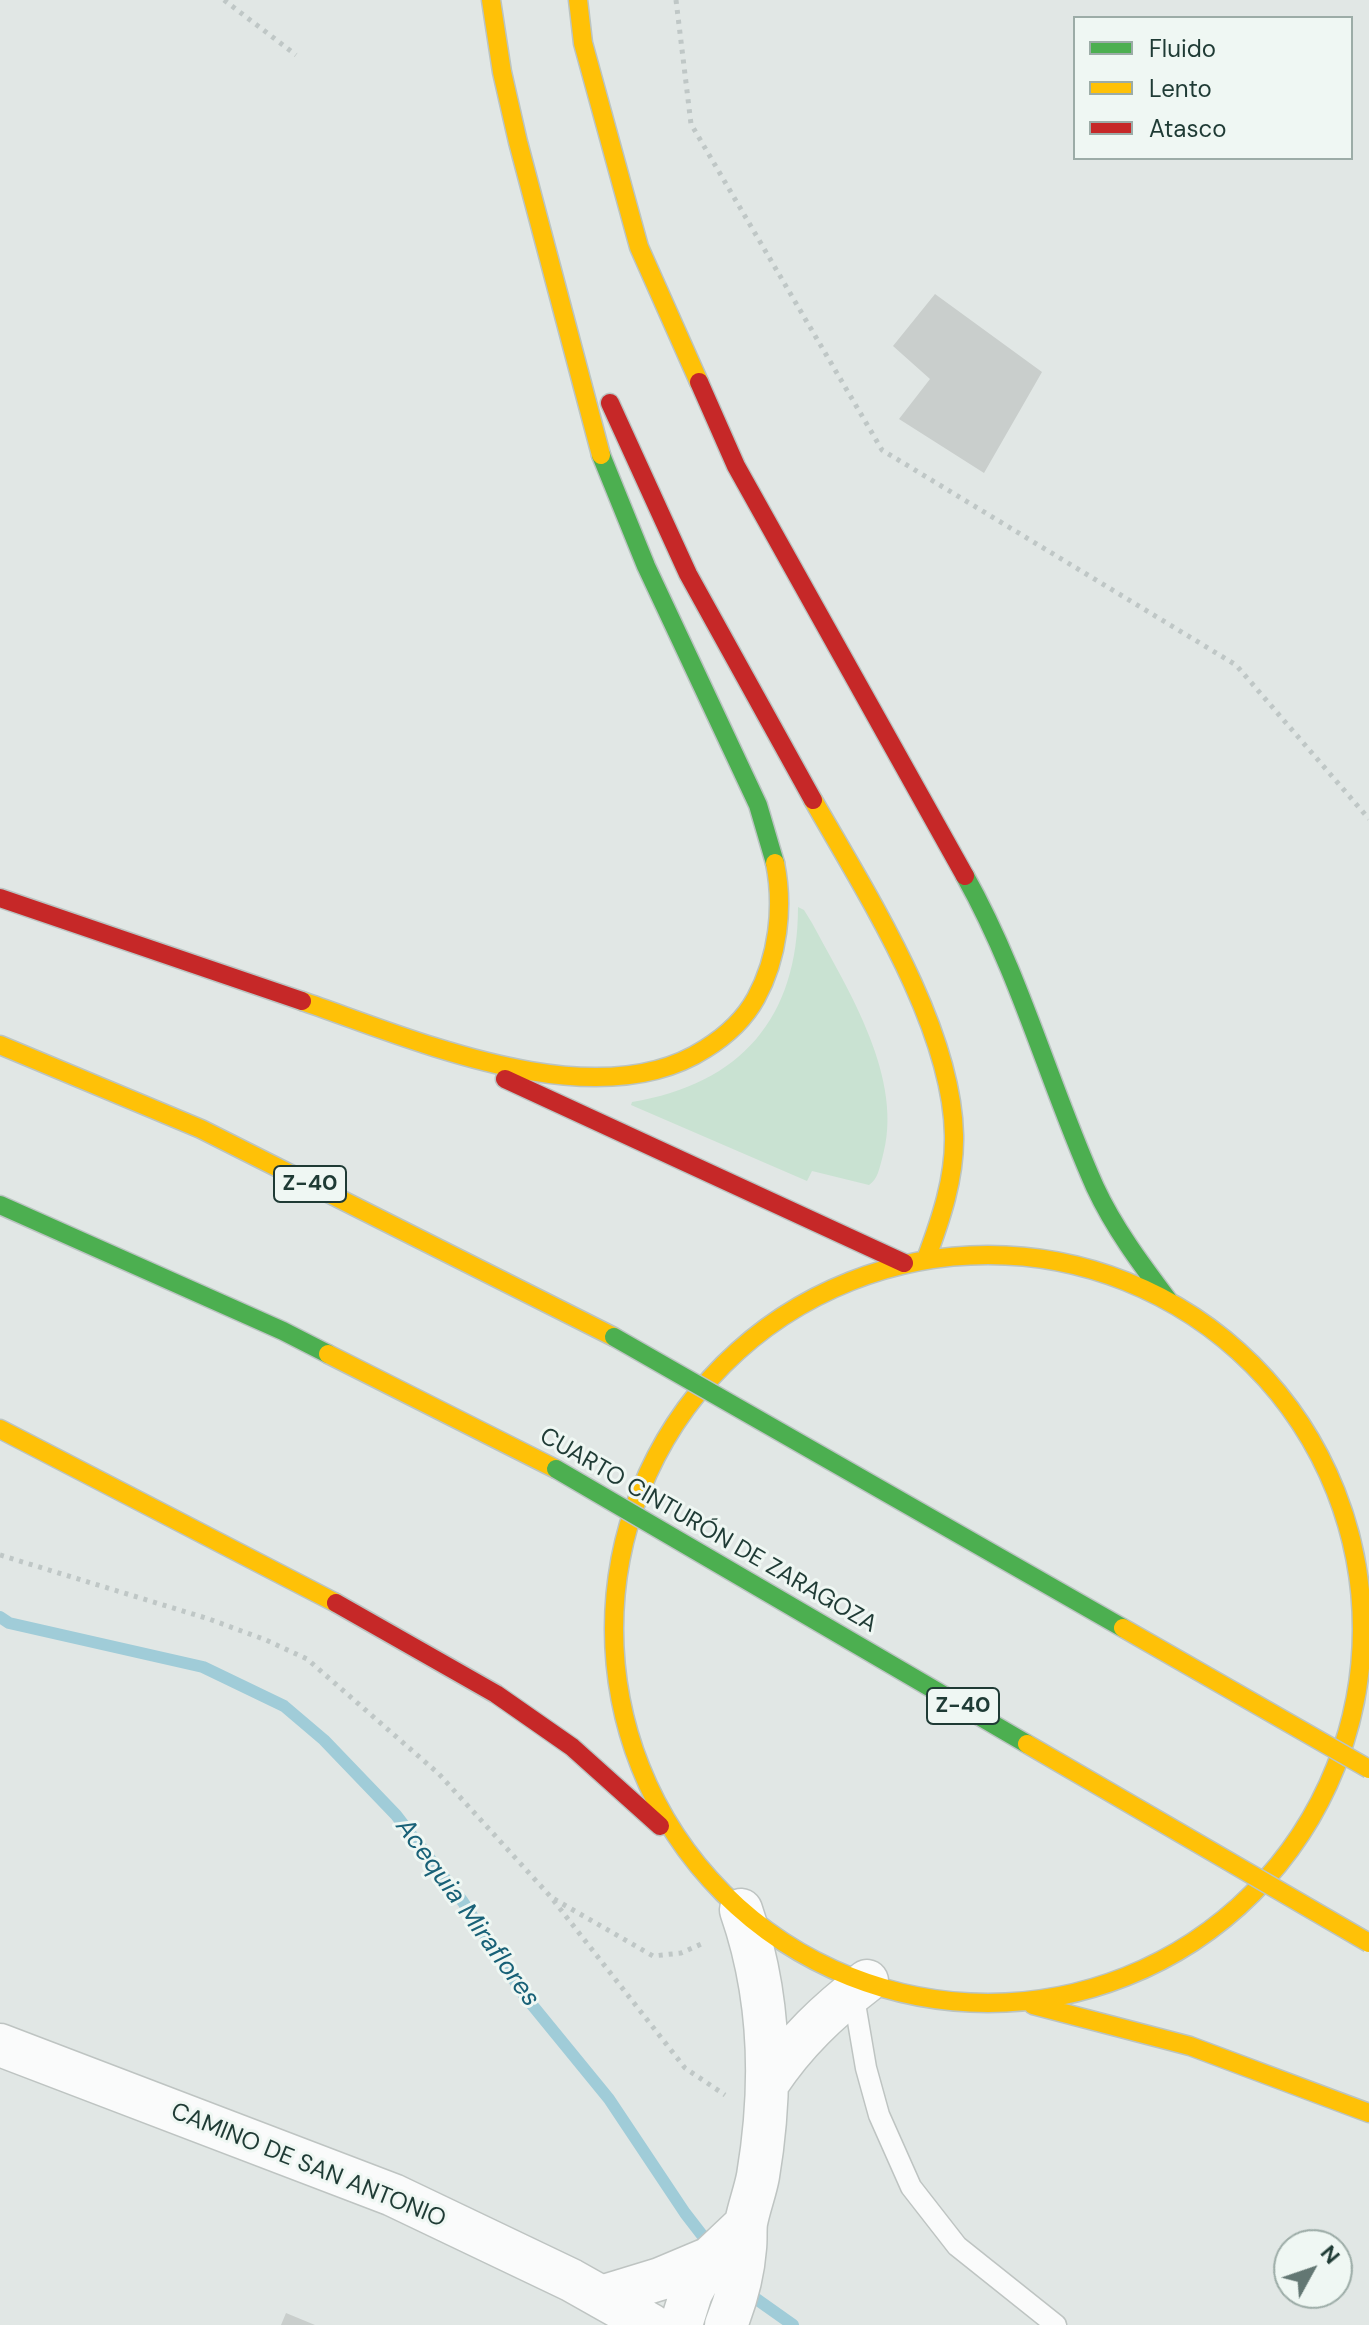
<!DOCTYPE html>
<html>
<head>
<meta charset="utf-8">
<style>
  body { margin:0 }
  #map { position:relative; width:1369px; height:2325px; overflow:hidden; background:#e1e7e5; font-family:"DM Sans",sans-serif }
  canvas { display:block }
  .legend { position:absolute; left:1073px; top:16px; width:280px; height:144px; box-sizing:border-box; background:#eff7f3; border:2px solid #9caca7; margin:0; padding:10px 14px; list-style:none; font-size:24px; color:#1f3b35 }
  .legend li { display:flex; align-items:center; gap:16px; height:40px }
  .legend b { width:40px; border:2px solid #9caca7 }
  .north { position:absolute; left:1273px; top:2229px; width:80px; height:80px; box-sizing:border-box; background:#eff7f3; border:2px solid #9caca7; border-radius:50%; rotate:50deg; font-size:22px; font-weight:700; line-height:32px; text-align:center; color:#1f3b35 }
  .north::after { content:''; display:block; margin:auto; width:28px; height:36px; background:#637773; clip-path:polygon(50% 0,100% 100%,50% 72%,0 100%) }
</style>
</head>
<body>
<div id="map">
<canvas width="1369" height="2325"></canvas>
<ul class="legend">
<li><b style="height:10px;background:#4caf50"></b>Fluido</li>
<li><b style="height:10px;background:#ffc107"></b>Lento</li>
<li><b style="height:10px;background:#c62828"></b>Atasco</li>
</ul>
<div class="north">N</div>
</div>
<script>
const g = document.querySelector('canvas').getContext('2d');
g.lineJoin = 'round';
function fillPath(path, color) {
  g.fillStyle = color;
  g.fill(path, 'evenodd');
}
function strokePath(path, color, width, dash) {
  g.strokeStyle = color;
  g.lineWidth = width;
  g.lineCap = dash ? 'butt' : 'round';
  g.setLineDash(dash || []);
  g.stroke(path);
}
function write(font, color, halo, rows, align = 'center') {
  g.font = font + ' "DM Sans",sans-serif';
  g.lineWidth = 6;
  g.setLineDash([]);
  g.textBaseline = 'middle';
  g.strokeStyle = halo;
  g.fillStyle = color;
  for (const [text, x, y, turn = 0] of rows) {
    g.save();
    g.translate(x, y);
    g.rotate((+turn || 0) * Math.PI / 180);
    g.textAlign = isNaN(turn) ? turn : align;
    if (halo) g.strokeText(text, 0, 0);
    g.fillText(text, 0, 0);
    g.restore();
  }
}
const green = new Path2D(`
  M 798,907 L 804,910 L 812,923 C 848,990 906,1080 882,1159 C 879,1169 878,1179 869,1185 L 812,1171 L 807,1181 L 631,1105 L 632,1102 C 741,1084 798,1018 798,907 Z`);
const stream = new Path2D(`
  M 0,1617 L 9,1623 L 203,1667 L 284,1706 L 324,1740 L 396,1815 L 463,1902 L 524,1995 L 609,2099 L 685,2213 L 712,2248
  M 745,2291 L 793,2325`);
const building = new Path2D(`
  M 935,294 L 1042,372 L 984,473 L 899,419 L 930,379 L 893,346 Z
  M 286,2313 L 315,2325 L 281,2325 Z`);
const path = new Path2D(`
  M 224,0 L 296,55
  M 676,0 L 691,124 L 882,450 L 1236,665 L 1369,819
  M 0,1555 L 209,1619 L 266,1640 L 307,1659 L 439,1774 L 550,1896 L 685,2068 L 725,2095
  M 554,1899 L 653,1956 L 681,1953 L 706,1942`);
const lane = new Path2D(`
  M 853,1992 L 866,2068 L 879,2115 L 911,2187 L 957,2246 L 1056,2325`);
const street = new Path2D(`
  M 0,2045 L 393,2195 L 571,2280 L 651,2325
  M 768,2083 C 795,2042 828,2011 867,1981
  M 601,2297 L 660,2279 L 710,2258 L 746,2224
  M 681,2325 L 691,2293 L 710,2258
  M 726,2325 C 736,2300 743,2275 745,2248 C 746,2240 745,2231 746,2223 C 749,2207 755,2192 758,2176 C 773,2086 771,1996 741,1910`);
const fast = new Path2D(`
  M 601,455 L 646,566 L 758,805 L 775,863
  M 965,876 C 1020,974 1049,1084 1095,1187 C 1114,1228 1141,1264 1168,1300
  M 0,1205 L 283,1331 L 328,1354`);
const slow = new Path2D(`
  M 491,0 L 502,72 L 518,142 L 601,455
  M 578,0 L 583,43 L 639,247 L 699,382
  M 813,800 C 866,893 952,1026 954,1135 C 955,1178 941,1219 926,1259
  M 302,1001 C 413,1039 595,1120 705,1049 C 726,1036 744,1020 756,998 C 778,958 784,907 775,863
  M 0,1045 L 201,1129 L 614,1337
  M614 1629a374 374 0 1 1 748 0a374 374 0 1 1-748 0Z
  M 328,1354 L 556,1469
  M 0,1429 L 336,1603
  M 1033,2005 L 1190,2046 L 1369,2113`);
const jam = new Path2D(`
  M 699,382 L 736,466 L 965,876
  M 610,403 L 688,574 L 813,800
  M 0,898 L 302,1001
  M 505,1079 L 904,1263
  M 336,1603 L 496,1694 L 572,1747 L 660,1826`);
const fastBridge = new Path2D(`
  M 614,1337 L 1123,1628
  M 556,1469 L 1027,1744`);
const slowBridge = new Path2D(`
  M 1123,1628 L 1369,1769
  M 1027,1744 L 1369,1943`);
const shields = [
  [310,1184,72],
  [963,1706,72]
];
const shieldNames = [
  ["Z-40",310,1184],
  ["Z-40",963,1706]
];
const streetNames = [
  ["CUARTO CINTURÓN DE ZARAGOZA",708,1531,30],
  ["CAMINO DE SAN ANTONIO",308,2166,22]
];
const waterNames = [
  ["Acequia Miraflores",467,1913,54]
];
fillPath(green, '#c9e2d2');
strokePath(stream, '#a0ccd8', 12);
fillPath(building, '#c9cecc');
strokePath(lane, '#bec4c2', 23);
strokePath(street, '#bec4c2', 45);
strokePath(fast, '#bbc4c2', 21);
strokePath(slow, '#bbc4c2', 21);
strokePath(jam, '#bbc4c2', 21);
strokePath(path, '#bfc7c6', 5, [4, 6]);
strokePath(lane, '#fafbfb', 20);
strokePath(street, '#fafbfb', 42);
strokePath(fast, '#4caf50', 18);
strokePath(slow, '#ffc107', 18);
strokePath(jam, '#c62828', 18);
strokePath(fastBridge, '#bbc4c2', 21, []);
strokePath(slowBridge, '#bbc4c2', 21, []);
strokePath(fastBridge, '#4caf50', 18);
strokePath(slowBridge, '#ffc107', 18);
for (const [x, y, w] of shields) {
  const box = new Path2D();
  box.roundRect(x - w / 2, y - 18, w, 36, 6);
  g.fillStyle = '#eff7f3';
  g.fill(box);
  strokePath(box, '#1f3b35', 2);
}
write('bold 22px', '#1f3b35', null, shieldNames);
write('24px', '#1f3b35', '#eff7f3', streetNames);
write('italic 26px', '#186177', '#eff7f3', waterNames);
</script>
</body>
</html>
